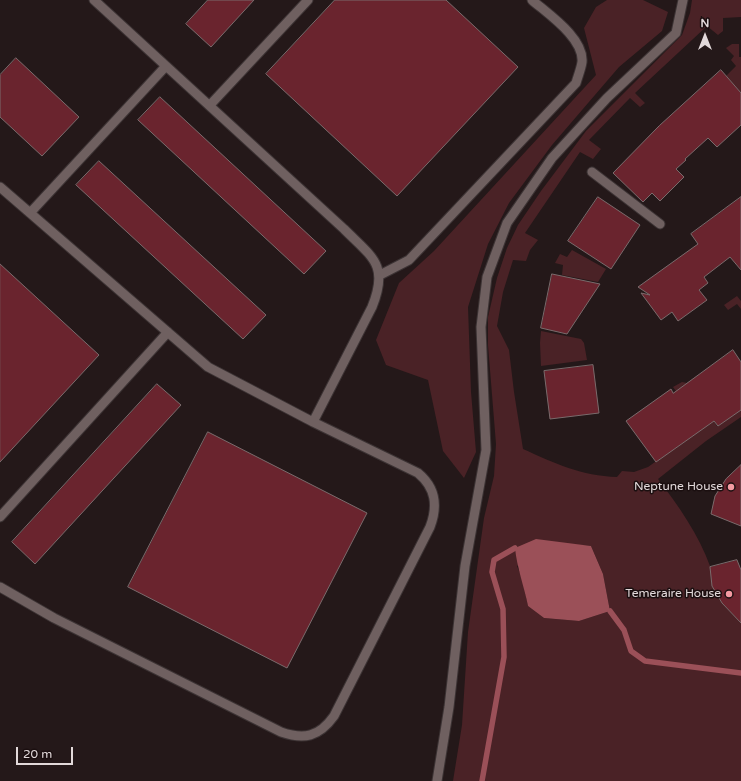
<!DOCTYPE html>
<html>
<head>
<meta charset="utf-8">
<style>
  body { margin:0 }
  #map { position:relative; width:741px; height:781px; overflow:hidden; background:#241819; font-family:"Varela Round",sans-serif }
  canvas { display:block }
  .north { position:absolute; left:685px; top:16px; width:40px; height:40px; -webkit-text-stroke:3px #1b0f10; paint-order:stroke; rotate:0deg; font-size:11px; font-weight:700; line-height:16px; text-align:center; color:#e2d9da }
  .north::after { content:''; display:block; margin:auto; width:14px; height:18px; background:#e2d9da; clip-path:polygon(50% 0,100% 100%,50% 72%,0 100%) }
  .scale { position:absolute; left:16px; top:747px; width:57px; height:18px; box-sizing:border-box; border:2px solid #e2d9da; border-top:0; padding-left:5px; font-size:12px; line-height:14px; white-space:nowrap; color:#e2d9da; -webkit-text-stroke:3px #1b0f10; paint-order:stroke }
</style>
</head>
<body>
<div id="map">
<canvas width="741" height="781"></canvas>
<div class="north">N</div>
<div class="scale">20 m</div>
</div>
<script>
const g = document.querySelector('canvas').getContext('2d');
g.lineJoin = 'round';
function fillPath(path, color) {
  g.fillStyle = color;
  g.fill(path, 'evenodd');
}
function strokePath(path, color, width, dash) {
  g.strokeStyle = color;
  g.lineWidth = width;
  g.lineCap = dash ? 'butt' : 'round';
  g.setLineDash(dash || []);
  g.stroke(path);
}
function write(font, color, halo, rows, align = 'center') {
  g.font = font + ' "Varela Round",sans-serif';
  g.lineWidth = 3;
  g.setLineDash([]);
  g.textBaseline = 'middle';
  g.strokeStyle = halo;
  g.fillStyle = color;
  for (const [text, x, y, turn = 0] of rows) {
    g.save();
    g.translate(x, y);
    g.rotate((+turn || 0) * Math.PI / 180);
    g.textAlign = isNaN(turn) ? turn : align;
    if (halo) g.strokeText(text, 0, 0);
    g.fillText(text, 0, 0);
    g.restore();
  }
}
const green = new Path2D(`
  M 607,0 L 643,0 L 668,12 L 662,31 L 619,67 L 552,145 L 509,203 L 488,244 L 468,307 L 471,392 L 476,452 L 464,478 L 443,451 L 428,380 L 386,365 L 376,340 L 399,283 L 434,251 L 596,75 L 584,28 L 596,7 Z
  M 692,0 L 741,0 L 741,17 L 723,18 L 723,31 L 718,35 L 707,26 L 635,93 L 645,103 L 640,107 L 630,98 L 589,140 L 601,149 L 593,159 L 580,152 L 525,233 L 538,240 L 530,250 L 526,261 L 513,260 L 503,292 L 497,326 L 509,350 L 514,392 L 523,449 C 554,463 582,476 617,477 L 622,471 L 634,472 L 648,467 L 703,428 L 673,387 L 682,382 L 687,383 L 717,426 L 741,409 L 741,417 L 706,441 L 658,479 C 678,505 699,535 710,566 C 712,571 711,578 712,584 C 715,599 731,612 741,623 L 741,781 L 453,781 L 462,725 L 468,632 L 484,518 L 494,476 L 496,444 L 488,345 L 488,317 L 497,278 L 507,248 L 518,225 L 541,191 L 586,131 L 682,35 L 690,13 ZM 567,544 L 591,546 L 603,574 L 610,611 L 579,621 L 544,618 L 528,606 L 523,580 L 517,566 Z
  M 732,44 L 739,44 L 739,57 L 741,57 L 741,93 L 726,76 L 736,66 L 731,60 L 734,56 L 726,48 Z
  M 572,250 L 606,269 L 598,282 L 562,275 L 563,265 L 555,263 L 560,254 L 567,257 Z
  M 737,296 L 741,301 L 741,309 L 737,304 L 728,310 L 724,305 Z
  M 541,331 L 581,339 L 584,343 L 587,360 L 541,366 L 540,343 Z`);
const water = new Path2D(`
  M 536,539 L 591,546 L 603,574 L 610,611 L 579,621 L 544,618 L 528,606 C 524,586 517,568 515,548 Z`);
const stream = new Path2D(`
  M 610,611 L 624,630 L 631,651 L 645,661 L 741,673
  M 482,781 L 504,657 L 503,609 L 492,572 L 494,560 L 515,548`);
const building = new Path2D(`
  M 208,0 L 254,0 L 211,47 L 186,24 Z
  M 335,0 L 446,0 L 518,67 L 397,196 L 266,74 Z
  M 16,58 L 79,117 L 42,156 L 0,117 L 0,75 Z
  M 721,70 L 741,93 L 741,125 L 717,147 L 708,138 L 685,159 L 686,160 L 676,169 L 684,177 L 660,201 L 652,193 L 643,202 L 613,173 L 659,126 Z
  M 160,97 L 326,251 L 304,274 L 138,120 Z
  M 99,161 L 266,315 L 243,339 L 76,185 Z
  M 598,197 L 640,225 L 611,269 L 568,241 Z
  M 741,197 L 741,270 L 730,257 L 704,277 L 708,283 L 699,290 L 707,300 L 678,321 L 672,312 L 661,320 L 641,293 L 650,295 L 638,287 L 698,244 L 691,234 Z
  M 0,264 L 99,355 L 0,462 Z
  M 552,274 L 600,284 L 567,334 L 541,328 Z
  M 733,350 L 741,362 L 741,410 L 718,426 L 714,421 L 656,462 L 626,421 L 671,389 L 673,393 Z
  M 593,365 L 599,413 L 550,419 L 544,371 Z
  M 157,384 L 181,405 L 35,564 L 12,542 Z
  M 208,432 L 367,513 L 287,668 L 128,587 Z
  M 741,465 L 741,526 L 711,514 L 715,496 L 726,479 Z
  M 737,560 L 741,570 L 741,623 L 722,603 L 712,586 L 710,567 Z`);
const lane = new Path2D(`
  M 94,0 L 344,229 C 373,258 389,265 372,307 L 313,422
  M 210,105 L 308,0
  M 592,172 L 660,224
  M 0,187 L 208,367 L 313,422 L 418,473 C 436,488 438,506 430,527 L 334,716 C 319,737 304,740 281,732 L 54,618 L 0,587
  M 30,213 L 166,66
  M 380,275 L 409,260 L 576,83 C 578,76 581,69 582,62 C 584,38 548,14 532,0
  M 0,517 L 168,332
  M 437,781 L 449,707 L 465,566 L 486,450 L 481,327 L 487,277 L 507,223 L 552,158 L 607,98 L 676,33 L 683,0`);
const markers = [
  [731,487,4,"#f49aa2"],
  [729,594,4,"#f49aa2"]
];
const poiNames = [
  ["Neptune House",723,487],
  ["Temeraire House",721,594]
];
fillPath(green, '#4a2226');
fillPath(water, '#9b5058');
strokePath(stream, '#9b5058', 5.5);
fillPath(building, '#6a242e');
strokePath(building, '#7a6b6c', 1);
strokePath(lane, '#3c3334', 11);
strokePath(lane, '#6f6060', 9);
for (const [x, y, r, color] of markers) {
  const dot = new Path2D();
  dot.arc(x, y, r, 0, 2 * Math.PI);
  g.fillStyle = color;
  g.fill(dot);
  strokePath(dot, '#1b0f10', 1.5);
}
write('12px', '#e2d9da', '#1b0f10', poiNames, 'right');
</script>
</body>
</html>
